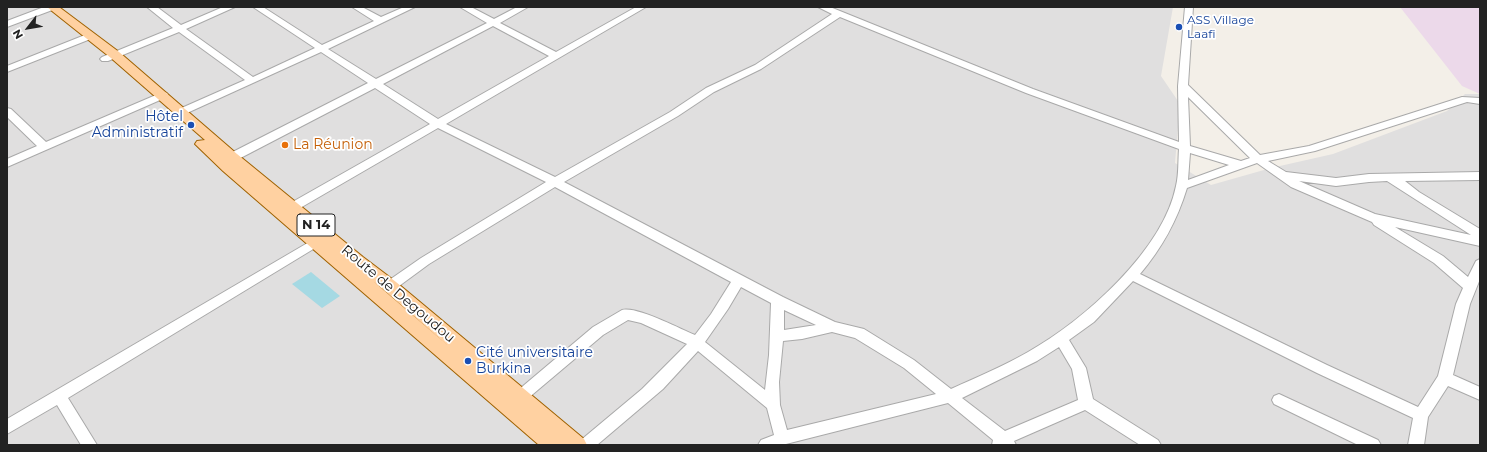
<!DOCTYPE html>
<html>
<head>
<meta charset="utf-8">
<style>
  body { margin:0 }
  #map { position:relative; width:1487px; height:452px; overflow:hidden; background:#f3efe8; font-family:Montserrat,sans-serif }
  canvas { display:block }
  .frame { position:absolute; inset:0; border:8px solid #222; pointer-events:none }
  .north { position:absolute; left:8px; top:8px; width:40px; height:40px; -webkit-text-stroke:3px #fff; paint-order:stroke; rotate:239deg; font-size:11px; font-weight:700; line-height:16px; text-align:center; color:#222 }
  .north::after { content:''; display:block; margin:auto; width:14px; height:18px; background:#222; clip-path:polygon(50% 0,100% 100%,50% 72%,0 100%) }
</style>
</head>
<body>
<div id="map">
<canvas width="1487" height="452"></canvas>
<div class="frame"></div>
<div class="north">N</div>
</div>
<script>
const g = document.querySelector('canvas').getContext('2d');
g.lineJoin = 'round';
function fillPath(path, color) {
  g.fillStyle = color;
  g.fill(path, 'evenodd');
}
function strokePath(path, color, width, dash) {
  g.strokeStyle = color;
  g.lineWidth = width;
  g.lineCap = dash ? 'butt' : 'round';
  g.setLineDash(dash || []);
  g.stroke(path);
}
function write(font, color, halo, rows, align = 'center') {
  g.font = font + ' Montserrat,sans-serif';
  g.lineWidth = 3.5;
  g.setLineDash([]);
  g.textBaseline = 'middle';
  g.strokeStyle = halo;
  g.fillStyle = color;
  for (const [text, x, y, turn = 0] of rows) {
    g.save();
    g.translate(x, y);
    g.rotate((+turn || 0) * Math.PI / 180);
    g.textAlign = isNaN(turn) ? turn : align;
    if (halo) g.strokeText(text, 0, 0);
    g.fillText(text, 0, 0);
    g.restore();
  }
}
const residential = new Path2D(`
  M 7,7 L 1173,7 L 1161,76 L 1180,104 L 1175,163 L 1211,185 L 1271,168 L 1333,154 L 1447,111 L 1465,94 L 1480,94 L 1480,445 L 7,445 Z`);
const industrial = new Path2D(`
  M 1400,7 L 1480,7 L 1480,94 L 1462,86 Z`);
const water = new Path2D(`
  M 311,272 L 340,296 L 322,308 L 292,284 Z`);
const minor = new Path2D(`
  M 44,7 L 56,7 L 55,9 L 7,27 L 7,21 Z
  M 147,7 L 157,7 L 181,25 L 223,7 L 235,7 L 186,29 L 253,77 L 315,48 L 253,7 L 263,7 L 322,45 L 374,21 L 352,7 L 362,7 L 381,17 L 404,7 L 415,7 L 328,49 L 376,79 L 487,23 L 460,7 L 471,7 L 494,19 L 517,7 L 528,7 L 500,23 L 556,52 L 636,7 L 646,7 L 446,124 L 555,177 L 670,112 L 706,88 L 755,65 L 832,14 L 818,7 L 830,7 L 1033,89 L 1179,142 L 1178,86 L 1185,7 L 1193,7 L 1188,85 L 1260,155 L 1309,146 L 1462,97 L 1480,98 L 1480,104 L 1467,102 L 1315,151 L 1268,161 L 1286,172 L 1336,178 L 1369,174 L 1480,172 L 1480,180 L 1405,181 L 1419,192 L 1480,229 L 1480,246 L 1395,227 L 1443,256 L 1468,277 L 1476,261 L 1480,259 L 1480,279 L 1470,304 L 1453,375 L 1480,387 L 1480,400 L 1448,386 L 1428,417 L 1424,445 L 1408,445 L 1413,418 L 1317,373 L 1133,281 L 1094,322 L 1069,340 L 1086,368 L 1093,399 L 1158,440 L 1161,445 L 1140,445 L 1085,410 L 1014,441 L 1016,445 L 992,445 L 993,440 L 948,403 L 782,445 L 758,445 L 761,440 L 774,435 L 767,408 L 698,351 L 663,389 L 597,445 L 578,445 L 581,440 L 642,389 L 687,344 L 641,323 L 628,320 L 603,335 L 520,405 L 515,407 L 510,405 L 508,401 L 510,397 L 593,327 L 622,310 C 637,306 680,329 695,335 L 711,314 L 731,282 L 555,187 L 429,264 L 395,289 L 390,291 L 385,289 L 384,286 L 385,283 L 421,258 L 546,182 L 438,128 L 288,215 L 284,216 L 280,215 L 278,212 L 280,209 L 430,124 L 375,88 L 227,165 L 219,165 L 217,162 L 219,159 L 368,83 L 321,52 L 176,118 L 168,118 L 167,116 L 168,114 L 245,80 L 179,32 L 108,61 L 102,61 L 100,59 L 102,57 L 173,28 ZM 840,17 L 1026,93 L 1179,149 C 1178,161 1179,174 1176,186 C 1163,251 1083,321 1028,352 C 1004,366 977,377 951,389 L 914,360 L 864,329 L 835,322 L 783,297 L 564,182 L 678,116 L 714,92 L 761,69 ZM 493,26 L 549,56 L 438,119 L 383,84 ZM 1188,97 L 1250,158 L 1241,161 L 1190,146 ZM 1190,153 L 1229,165 L 1188,180 ZM 1257,163 L 1291,187 L 1372,222 L 1374,225 L 1434,263 L 1463,288 L 1456,304 L 1438,376 L 1418,407 L 1327,365 L 1140,274 C 1162,248 1177,221 1187,188 ZM 1299,181 L 1336,186 L 1369,182 L 1387,181 L 1471,235 L 1375,214 ZM 741,287 L 771,303 L 769,355 L 765,390 L 705,342 L 728,309 ZM 784,310 L 816,325 L 784,330 ZM 832,332 L 855,338 L 904,368 L 936,394 L 787,430 L 780,405 L 779,382 L 783,341 L 802,339 ZM 1059,347 L 1072,369 L 1078,400 L 1005,431 L 962,398 L 1037,361 Z
  M 90,33 L 95,36 L 93,38 L 7,72 L 7,66 Z
  M 163,92 L 167,93 L 168,95 L 167,97 L 7,167 L 7,159 L 37,146 L 7,117 L 7,108 L 11,109 L 46,142 Z
  M 316,238 L 320,239 L 322,242 L 320,245 L 68,398 L 97,445 L 81,445 L 57,405 L 7,434 L 7,419 Z
  M 1279,394 L 1378,440 L 1381,445 L 1358,445 L 1274,404 L 1272,400 L 1274,396 Z`);
const major = new Path2D(`
  M 47,7 L 59,7 L 119,52 L 237,154 L 363,257 L 396,282 L 584,439 L 587,445 L 539,445 L 223,171 L 195,144 L 197,141 L 205,140 L 111,58 ZM 373,281 L 384,290 L 453,350 Z`);
const markers = [
  [1179,27,4,"#1a4fb4"],
  [191,125,4,"#1a4fb4"],
  [285,145,4,"#e8710a"],
  [468,361,4,"#1a4fb4"]
];
const farTransitnames = [
  ["ASS Village",1187,20],
  ["Laafi",1187,34]
];
const shields = [
  [316,225,38]
];
const shieldNames = [
  ["N 14",316,225]
];
const transitNames = [
  ["Hôtel",183,117],
  ["Administratif",183,133],
  ["Cité universitaire",476,353,"left"],
  ["Burkina",476,369,"left"]
];
const foodNames = [
  ["La Réunion",293,145]
];
const streetNames = [
  ["Route de Degoudou",398,294,40]
];
fillPath(residential, '#e0dfdf');
fillPath(industrial, '#ecd9ea');
fillPath(water, '#a5d9e3');
strokePath(minor, '#a9a9a9', 2);
strokePath(major, '#a06200', 2);
fillPath(minor, '#fff');
fillPath(major, '#ffd1a1');
for (const [x, y, r, color] of markers) {
  const dot = new Path2D();
  dot.arc(x, y, r, 0, 2 * Math.PI);
  g.fillStyle = color;
  g.fill(dot);
  strokePath(dot, '#fff', 1.5);
}
write('12px', '#164399', '#fff', farTransitnames, 'left');
for (const [x, y, w] of shields) {
  const box = new Path2D();
  box.roundRect(x - w / 2, y - 11, w, 22, 3);
  g.fillStyle = '#fff';
  g.fill(box);
  strokePath(box, '#222', 1);
}
write('bold 13px', '#222', null, shieldNames);
write('14px', '#164399', '#fff', transitNames, 'right');
write('14px', '#c56008', '#fff', foodNames, 'left');
write('14px', '#222', '#fff', streetNames);
</script>
</body>
</html>
